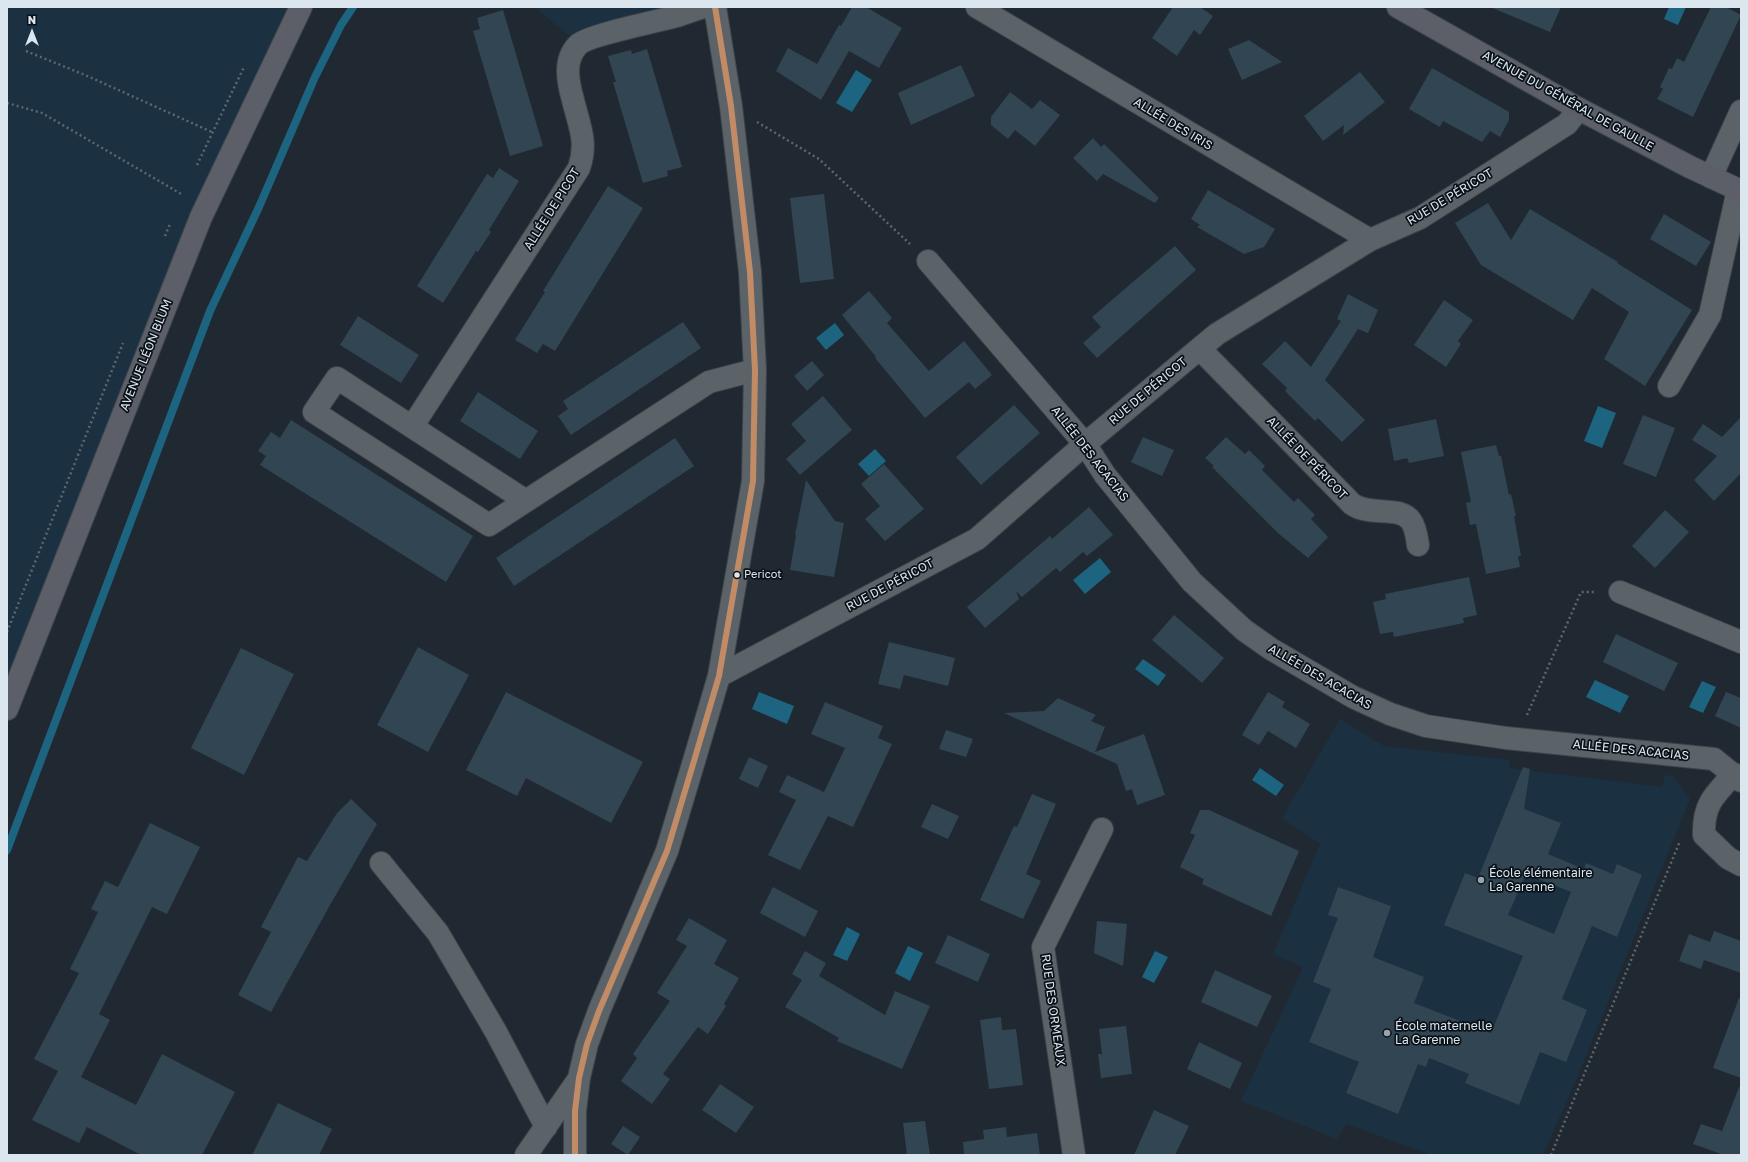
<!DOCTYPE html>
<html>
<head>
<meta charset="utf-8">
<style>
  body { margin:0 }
  #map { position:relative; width:1748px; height:1162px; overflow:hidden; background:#202931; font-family:"Golos Text",sans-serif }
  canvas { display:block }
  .frame { position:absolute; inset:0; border:8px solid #dbe6ef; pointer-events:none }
  .north { position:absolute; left:12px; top:12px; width:40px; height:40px; -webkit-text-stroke:3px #0a1218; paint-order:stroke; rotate:0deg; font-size:11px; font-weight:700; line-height:16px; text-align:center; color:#dbe6ef }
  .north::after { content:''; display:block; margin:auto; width:14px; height:18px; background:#dbe6ef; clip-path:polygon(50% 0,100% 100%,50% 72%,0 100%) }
</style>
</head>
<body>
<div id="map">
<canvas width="1748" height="1162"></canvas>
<div class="frame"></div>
<div class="north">N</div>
</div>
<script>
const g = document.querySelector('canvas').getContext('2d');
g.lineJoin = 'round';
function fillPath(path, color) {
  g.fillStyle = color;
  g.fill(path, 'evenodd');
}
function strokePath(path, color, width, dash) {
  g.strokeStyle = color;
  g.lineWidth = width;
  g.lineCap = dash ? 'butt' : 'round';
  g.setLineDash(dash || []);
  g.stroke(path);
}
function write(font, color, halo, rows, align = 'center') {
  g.font = font + ' "Golos Text",sans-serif';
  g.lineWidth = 3.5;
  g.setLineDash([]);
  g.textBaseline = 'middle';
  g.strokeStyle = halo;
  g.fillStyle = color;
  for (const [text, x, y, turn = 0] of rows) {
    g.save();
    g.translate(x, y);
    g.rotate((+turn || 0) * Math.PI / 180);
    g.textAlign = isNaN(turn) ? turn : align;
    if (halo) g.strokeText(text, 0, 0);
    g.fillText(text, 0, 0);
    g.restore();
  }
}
const built = new Path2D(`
  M 7,7 L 301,7 L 7,709 Z
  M 535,7 L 703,7 L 579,44 Z
  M 1340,719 L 1384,746 L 1510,760 L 1509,768 L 1662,787 L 1665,775 L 1673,776 L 1690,799 L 1582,1066 L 1543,1155 L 1432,1155 L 1346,1124 L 1337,1139 L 1241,1101 L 1303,967 L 1273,954 L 1320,844 L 1282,818 Z`);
const water = new Path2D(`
  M 1669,7 L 1686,7 L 1678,25 L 1664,19 Z
  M 856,70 L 872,80 L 852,112 L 836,103 Z
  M 835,323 L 844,335 L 826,350 L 816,338 Z
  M 1598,406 L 1616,413 L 1602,448 L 1584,441 Z
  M 875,449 L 886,461 L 869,476 L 858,464 Z
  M 1100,558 L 1111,572 L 1085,594 L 1073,580 Z
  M 1143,659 L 1166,675 L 1158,686 L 1135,669 Z
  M 1595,680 L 1629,696 L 1620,713 L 1586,697 Z
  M 1702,681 L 1716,687 L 1703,713 L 1689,707 Z
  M 759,692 L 794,706 L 787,724 L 752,709 Z
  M 1260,768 L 1284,785 L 1276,796 L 1252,780 Z
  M 847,927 L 860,934 L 847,961 L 833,955 Z
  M 908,946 L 923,953 L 910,981 L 895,973 Z
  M 1155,951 L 1168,957 L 1154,983 L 1142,977 Z`);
const stream = new Path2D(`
  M 7,850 L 210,311 L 259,207 L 315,77 L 341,25 L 353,7`);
const building = new Path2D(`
  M 852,7 L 866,7 L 902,28 L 879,68 L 849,51 L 821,100 L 776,71 L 788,48 L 817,64 L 839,25 L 841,26 Z
  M 1173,7 L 1200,7 L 1213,16 L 1200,35 L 1194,30 L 1177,56 L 1152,38 Z
  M 1490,7 L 1561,7 L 1550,32 Z
  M 1711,7 L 1726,7 L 1741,15 L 1693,117 L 1657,99 L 1663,89 L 1660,87 L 1669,68 L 1672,69 L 1677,58 L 1684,62 Z
  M 503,10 L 543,146 L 510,156 L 473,31 L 480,29 L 477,18 Z
  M 1249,40 L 1282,62 L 1242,80 L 1228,49 Z
  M 647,49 L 682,167 L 667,171 L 668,176 L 643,183 L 613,82 L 616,82 L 608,56 L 631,50 L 632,54 Z
  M 961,65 L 975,96 L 911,125 L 898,93 Z
  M 1432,68 L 1509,112 L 1509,120 L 1500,137 L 1490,131 L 1482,142 L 1443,121 L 1440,127 L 1409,109 Z
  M 1360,72 L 1385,102 L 1343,135 L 1344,125 L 1323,141 L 1304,116 Z
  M 1010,92 L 1032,109 L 1040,100 L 1060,115 L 1035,146 L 1015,130 L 1008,139 L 991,125 L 991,117 Z
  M 1093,138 L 1101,147 L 1104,144 L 1159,198 L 1155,203 L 1103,174 L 1097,181 L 1073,158 Z
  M 499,168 L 519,181 L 489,230 L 491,232 L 478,252 L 476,251 L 443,303 L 417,286 L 487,174 L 493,178 Z
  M 608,186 L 643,208 L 555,351 L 543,344 L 537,353 L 515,340 L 545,292 L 543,291 Z
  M 1208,190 L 1275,229 L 1264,247 L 1244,254 L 1197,227 L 1200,225 L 1191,219 Z
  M 824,194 L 834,279 L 800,283 L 790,198 Z
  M 1488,203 L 1511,240 L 1530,209 L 1618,262 L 1617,263 L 1692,310 L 1645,386 L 1604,359 L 1629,312 L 1592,288 L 1573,320 L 1481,265 L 1455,223 Z
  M 1664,214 L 1711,242 L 1696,266 L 1650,239 Z
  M 1175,246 L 1196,270 L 1097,358 L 1083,343 L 1101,327 L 1092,317 Z
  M 869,291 L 892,318 L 887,323 L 929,371 L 964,341 L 992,375 L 975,389 L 969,382 L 925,418 L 875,358 L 876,357 L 842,315 Z
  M 1348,294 L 1378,310 L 1368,333 L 1358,329 L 1325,380 L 1365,420 L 1342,442 L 1318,418 L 1315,421 L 1285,391 L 1287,388 L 1262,364 L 1285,341 L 1311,367 L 1341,321 L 1337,319 Z
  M 1444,300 L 1473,320 L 1458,341 L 1461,344 L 1446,367 L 1414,345 Z
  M 358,316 L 419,355 L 401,383 L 340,345 Z
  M 683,322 L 701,348 L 571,435 L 558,416 L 568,409 L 563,401 Z
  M 812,361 L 824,375 L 807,391 L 794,376 Z
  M 478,392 L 538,431 L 520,459 L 460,421 Z
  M 823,396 L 852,430 L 800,475 L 786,459 L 806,441 L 791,424 Z
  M 1014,405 L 1040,433 L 981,485 L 956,457 Z
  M 1643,415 L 1675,428 L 1656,477 L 1623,464 Z
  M 1741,417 L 1741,473 L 1714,501 L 1694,480 L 1717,456 L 1692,440 L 1703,424 L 1722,437 Z
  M 1436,419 L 1444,456 L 1409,463 L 1407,458 L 1394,461 L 1388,429 Z
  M 291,420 L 473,536 L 446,582 L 260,465 L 266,456 L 258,451 L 271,432 L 280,438 Z
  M 1143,437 L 1174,450 L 1162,476 L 1131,462 Z
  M 1226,437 L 1245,454 L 1249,450 L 1265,466 L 1262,470 L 1294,502 L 1298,498 L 1315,515 L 1311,519 L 1328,537 L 1308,558 L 1279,534 L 1212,467 L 1214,466 L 1205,458 Z
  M 675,438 L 694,466 L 514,586 L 496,558 Z
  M 1496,445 L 1499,456 L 1501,456 L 1509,495 L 1511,494 L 1516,516 L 1514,516 L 1521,556 L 1518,556 L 1520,567 L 1486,574 L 1476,524 L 1470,525 L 1466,503 L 1471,502 L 1461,452 Z
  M 884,464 L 924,509 L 885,541 L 865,519 L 880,506 L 861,484 Z
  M 806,480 L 835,521 L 844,523 L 834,577 L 790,570 L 796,535 L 795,535 Z
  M 1089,507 L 1113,535 L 1087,556 L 1083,552 L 1060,572 L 1056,568 L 1022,597 L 1016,591 L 1019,599 L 985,628 L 967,607 L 1050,536 L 1052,539 Z
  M 1665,510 L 1689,532 L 1655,568 L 1632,546 Z
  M 1469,577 L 1477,615 L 1463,618 L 1464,623 L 1394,637 L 1393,632 L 1380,634 L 1373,602 L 1386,599 L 1385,594 Z
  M 1174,615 L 1224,658 L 1202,683 L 1152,640 Z
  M 1616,634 L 1678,663 L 1664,691 L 1603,662 Z
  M 889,642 L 955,658 L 948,686 L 904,675 L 900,689 L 878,684 Z
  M 418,647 L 469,675 L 428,752 L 377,725 Z
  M 241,648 L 294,674 L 244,775 L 191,748 Z
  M 506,692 L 643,762 L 611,823 L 526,778 L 517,796 L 466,770 Z
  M 1268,692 L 1285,702 L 1282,707 L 1310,724 L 1296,748 L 1268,731 L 1259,745 L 1242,735 Z
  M 1726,692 L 1741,698 L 1741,728 L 1715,716 Z
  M 1058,698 L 1096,715 L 1091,721 L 1105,727 L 1095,752 L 1144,734 L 1165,795 L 1137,805 L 1132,789 L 1126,791 L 1117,764 L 1004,713 L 1044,711 Z
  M 825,702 L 883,726 L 878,738 L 892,744 L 853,827 L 828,816 L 800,870 L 768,855 L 796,800 L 779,792 L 787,775 L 824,792 L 845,748 L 811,734 Z
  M 946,730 L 973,739 L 966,757 L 939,749 Z
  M 749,757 L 768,766 L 758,788 L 739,779 Z
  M 1523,767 L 1530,769 L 1524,809 L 1561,823 L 1548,854 L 1584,869 L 1586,863 L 1613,874 L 1617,864 L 1642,875 L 1617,937 L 1592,926 L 1562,999 L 1587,1010 L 1566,1062 L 1540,1052 L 1519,1105 L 1465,1083 L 1469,1074 L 1429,1058 L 1426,1067 L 1418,1064 L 1398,1114 L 1346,1093 L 1359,1062 L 1309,1042 L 1331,989 L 1313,982 L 1338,918 L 1328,915 L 1338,887 L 1391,906 L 1373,957 L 1424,977 L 1414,1003 L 1491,1033 L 1523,956 L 1444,925 L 1465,873 L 1478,878 ZM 1526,874 L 1571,892 L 1554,934 L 1508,915 Z
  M 1032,794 L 1056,804 L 1026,874 L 1041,881 L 1023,919 L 980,900 L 1014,826 L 1017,827 Z
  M 351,799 L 377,824 L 330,905 L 271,1012 L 238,995 L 271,932 L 261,927 L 298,857 L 307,861 L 337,813 Z
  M 932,804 L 959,816 L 948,839 L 921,827 Z
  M 1200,810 L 1209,810 L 1299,851 L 1271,916 L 1202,884 L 1204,879 L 1180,867 L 1195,835 L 1190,833 Z
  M 150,823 L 200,847 L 167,914 L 152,907 L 99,1014 L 110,1020 L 81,1077 L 136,1105 L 162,1054 L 235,1092 L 202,1155 L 141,1155 L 87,1127 L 79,1143 L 32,1120 L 58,1071 L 34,1059 L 79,973 L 70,969 L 98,912 L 91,909 L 105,881 L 118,887 Z
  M 773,887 L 818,911 L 805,937 L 760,913 Z
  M 689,918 L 727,940 L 714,964 L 739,978 L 724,1004 L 726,1006 L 708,1034 L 698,1027 L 663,1074 L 670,1079 L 652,1104 L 621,1081 L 637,1058 L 633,1054 L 670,1001 L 657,993 L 687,946 L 676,940 Z
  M 1097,921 L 1127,924 L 1123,966 L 1094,953 Z
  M 1714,931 L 1741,941 L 1741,973 L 1704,960 L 1701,969 L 1679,961 L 1689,934 L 1710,942 Z
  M 948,935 L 990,954 L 978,982 L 935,963 Z
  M 805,951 L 826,963 L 819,976 L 885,1015 L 895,991 L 930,1006 L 902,1069 L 837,1041 L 839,1038 L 785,1007 L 802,980 L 792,974 Z
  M 1215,970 L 1272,996 L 1257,1027 L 1201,1002 Z
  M 1739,998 L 1741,999 L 1741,1078 L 1713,1068 Z
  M 1001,1017 L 1002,1030 L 1016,1029 L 1023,1085 L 989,1089 L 980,1020 Z
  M 1126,1026 L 1132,1074 L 1101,1078 L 1098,1054 L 1102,1054 L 1099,1029 Z
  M 1199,1042 L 1242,1063 L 1230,1089 L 1187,1069 Z
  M 720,1084 L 754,1107 L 736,1133 L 702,1110 Z
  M 1739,1087 L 1741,1087 L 1741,1155 L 1724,1155 L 1693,1144 L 1701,1124 L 1722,1131 Z
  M 278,1103 L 332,1129 L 319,1155 L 252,1155 Z
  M 1154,1110 L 1189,1126 L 1175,1155 L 1134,1155 Z
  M 925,1121 L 930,1155 L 907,1155 L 903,1123 Z
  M 623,1126 L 640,1137 L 628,1155 L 611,1144 Z
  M 1006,1127 L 1007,1137 L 1037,1133 L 1040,1155 L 964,1155 L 963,1142 L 984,1139 L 983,1130 Z`);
const path = new Path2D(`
  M 26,51 L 85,75 L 212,132
  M 7,103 L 42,113 L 183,195
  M 757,122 L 819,159 L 910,244
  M 197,165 L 244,67
  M 165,236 L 170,224
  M 7,632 L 123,343
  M 1527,715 L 1581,592 L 1596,592
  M 1551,1155 L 1680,841`);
const minor = new Path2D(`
  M 977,7 L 1370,240
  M 1711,177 L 1741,111
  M 928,261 L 1085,444 L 1105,475 L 1192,582 L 1244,630 L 1271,649 L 1353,697 L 1390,714 L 1426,726 L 1506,738 L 1714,759 L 1741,781
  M 1200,349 L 1352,504 C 1370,517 1400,505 1411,521 C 1415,526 1417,538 1418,545
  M 1669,386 L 1710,315 L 1738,190
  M 412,427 L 579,168 C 588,142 579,125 573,100 C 568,82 563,60 578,45 C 588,35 659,21 677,16 C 685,13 694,10 703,7
  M 526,501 L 337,378 L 314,412 L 489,525 L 709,382 L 755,370
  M 1620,592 L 1741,642
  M 719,676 L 977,539 L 1085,444 L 1217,334 L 1370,240 L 1420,218 L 1567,124 L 1579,109
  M 1734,774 C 1714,795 1703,805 1704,835 L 1728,858 L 1741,865
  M 381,863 L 438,933 L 496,1032 L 546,1127
  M 526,1155 L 578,1080
  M 575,1155 L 575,1111 L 579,1078 L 587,1044 L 599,1011 L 667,851 L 694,761 L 719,676 L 753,481 L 755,370 L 750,272 L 731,106 L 715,7
  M 1074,1155 L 1043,947 L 1102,829`);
const major = new Path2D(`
  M 1398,7 L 1579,109 L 1690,167 L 1741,191
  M 7,709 L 201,217 L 301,7`);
const bus1 = new Path2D(`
  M 575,1155 L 575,1111 L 579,1078 L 587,1044 L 599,1011 L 667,851 L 694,761 L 719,676 L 753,481 L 755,370 L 750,272 L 731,106 L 715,7`);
const markers = [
  [737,575,3.5,"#dbe6ef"],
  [1481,880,4,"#9aa4ac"],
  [1387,1033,4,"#9aa4ac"]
];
const busNames = [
  ["Pericot",744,575]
];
const streetNames = [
  ["AVENUE DU GÉNÉRAL DE GAULLE",1568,101,29],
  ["ALLÉE DES IRIS",1173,124,31],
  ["RUE DE PÉRICOT",1450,197,-31],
  ["ALLÉE DE PICOT",552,209,-58],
  ["AVENUE LÉON BLUM",146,355,-68],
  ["RUE DE PÉRICOT",1148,391,-40],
  ["ALLÉE DES ACACIAS",1090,454,52],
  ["ALLÉE DE PÉRICOT",1307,458,46],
  ["RUE DE PÉRICOT",890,585,-28],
  ["ALLÉE DES ACACIAS",1320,677,30],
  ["ALLÉE DES ACACIAS",1631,750,6],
  ["RUE DES ORMEAUX",1053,1010,82]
];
const poiNames = [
  ["École élémentaire",1489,873],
  ["La Garenne",1489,887],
  ["École maternelle",1395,1026],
  ["La Garenne",1395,1040]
];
fillPath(built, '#1b3041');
fillPath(water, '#1c647f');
strokePath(stream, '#1c647f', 8);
fillPath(building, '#314552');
strokePath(minor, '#3d444b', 24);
strokePath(major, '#3d444b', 24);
strokePath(path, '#5f666c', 2.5, [2, 3]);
strokePath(minor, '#5c6368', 22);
strokePath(major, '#5c5f67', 22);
strokePath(bus1, '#c18c65', 6);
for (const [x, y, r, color] of markers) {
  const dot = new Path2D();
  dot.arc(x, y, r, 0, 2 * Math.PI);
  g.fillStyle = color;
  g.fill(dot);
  strokePath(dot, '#0a1218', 1.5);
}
write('11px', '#dbe6ef', '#0a1218', busNames, 'left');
write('12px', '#dbe6ef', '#0a1218', streetNames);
write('12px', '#dbe6ef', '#0a1218', poiNames, 'left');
</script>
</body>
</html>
